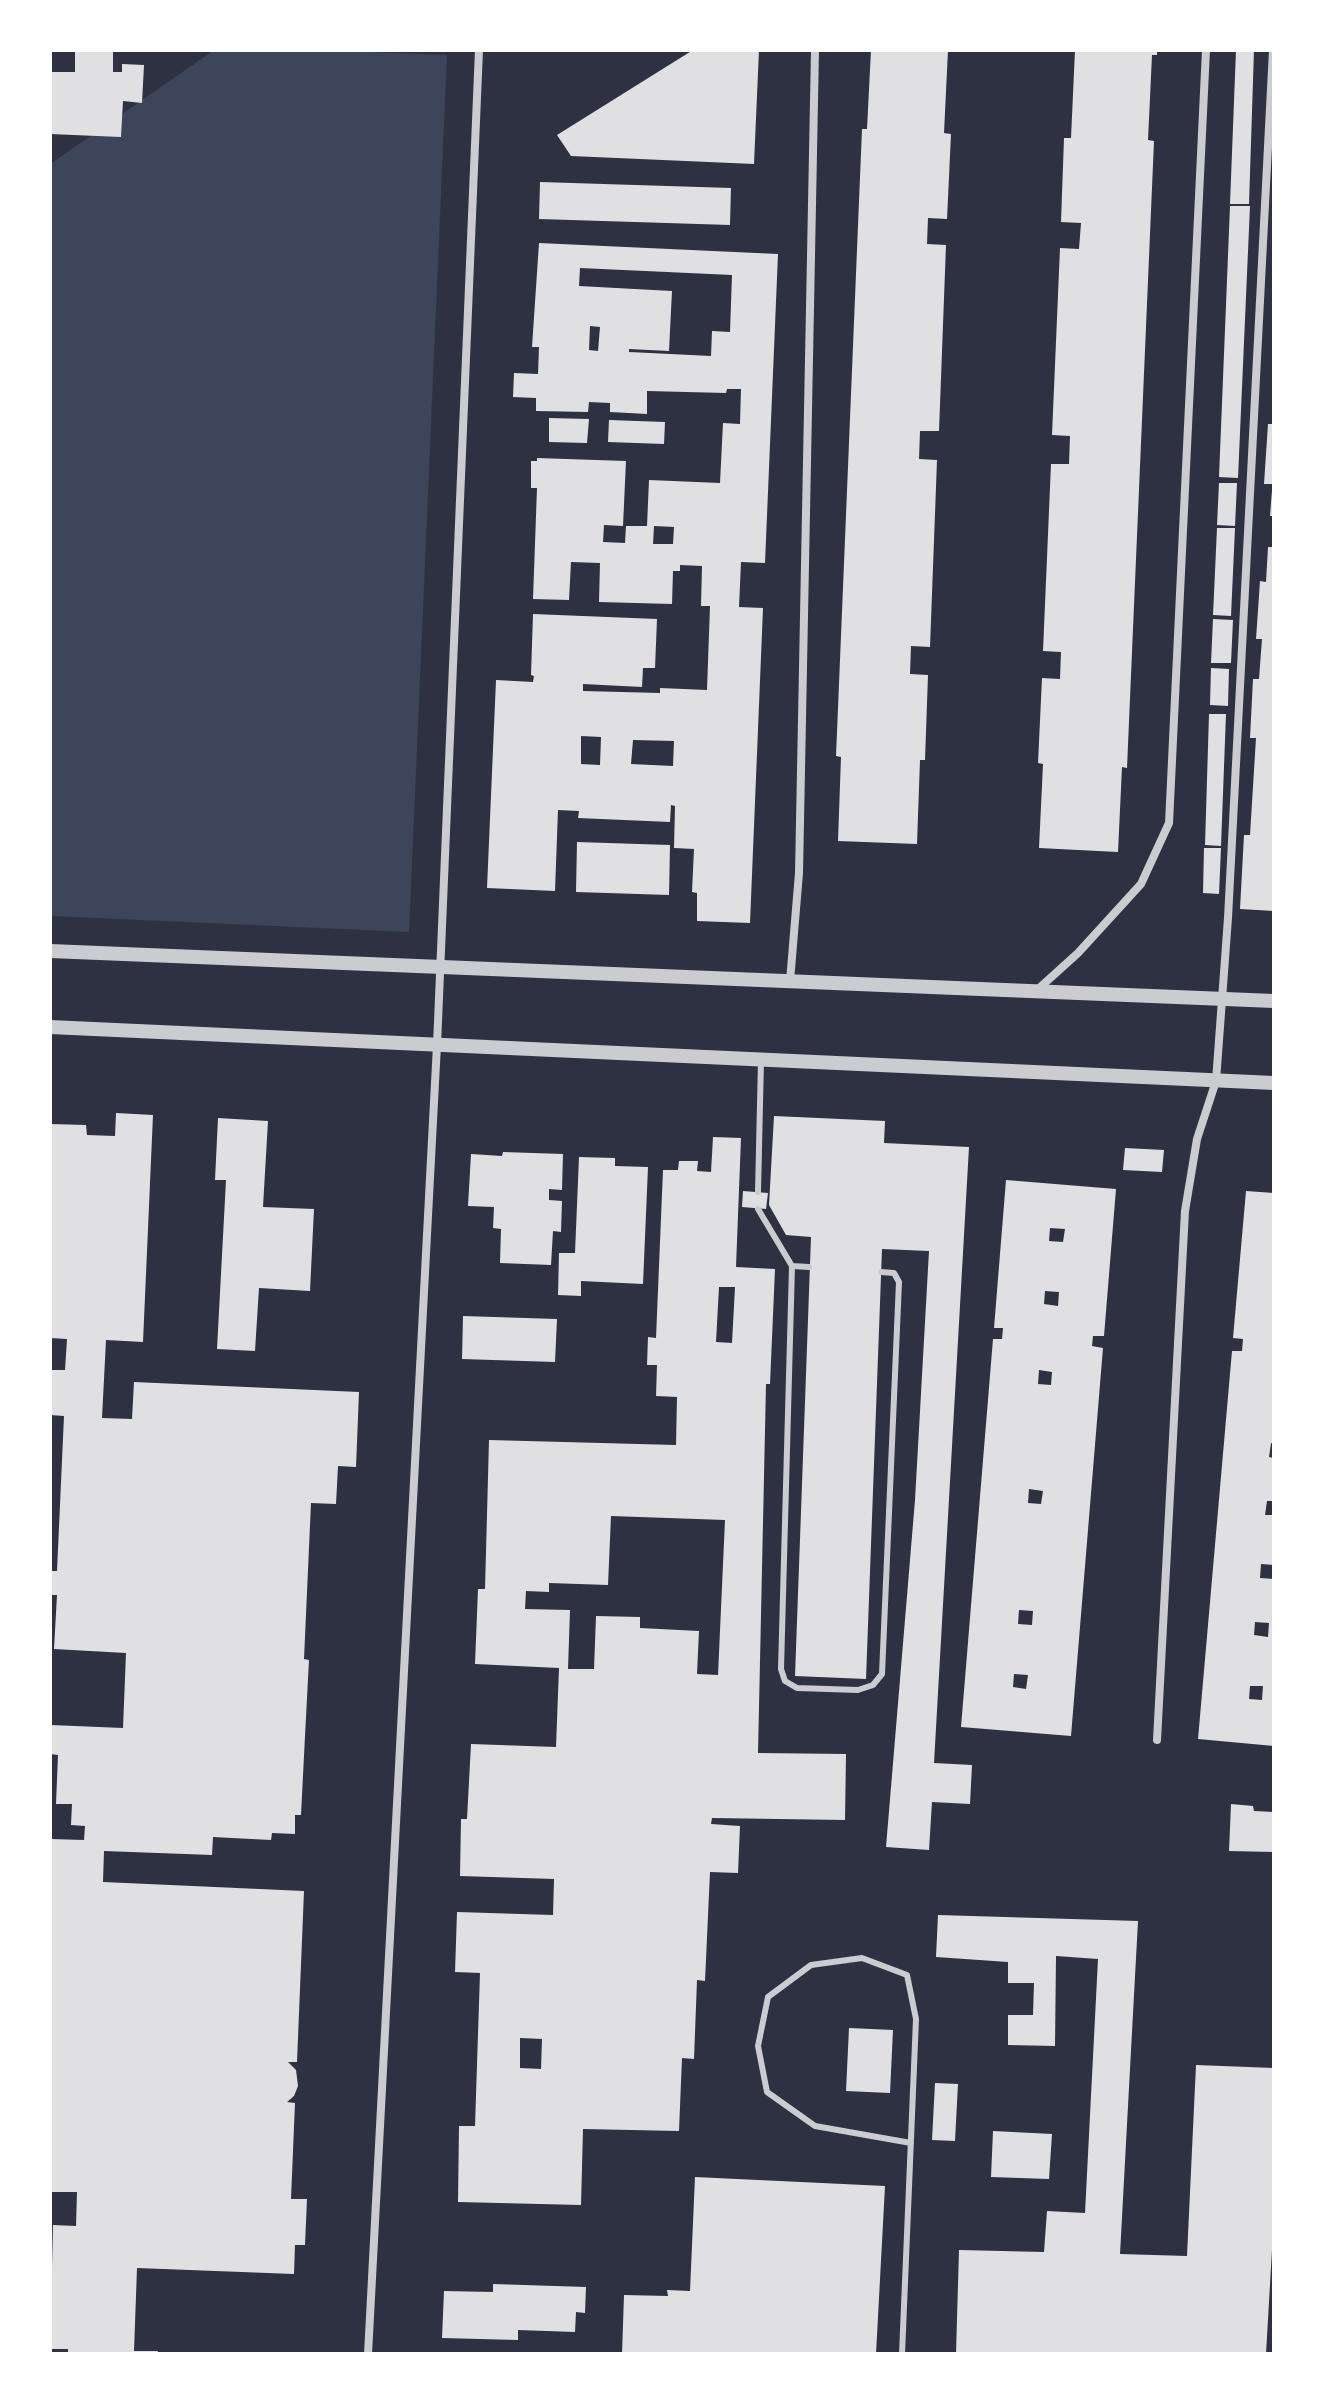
<!DOCTYPE html>
<html>
<head>
<meta charset="utf-8">
<style>
  body { margin:0 }
  #map { position:relative; width:1324px; height:2404px; overflow:hidden; background:#2d3142; font-family:Poppins,sans-serif }
  canvas { display:block }
  .frame { position:absolute; inset:0; border:52px solid #fff; pointer-events:none }
</style>
</head>
<body>
<div id="map">
<canvas width="1324" height="2404"></canvas>
<div class="frame"></div>
</div>
<script>
const g = document.querySelector('canvas').getContext('2d');
g.lineJoin = 'round';
function fillPath(path, color) {
  g.fillStyle = color;
  g.fill(path, 'evenodd');
}
function strokePath(path, color, width, dash) {
  g.strokeStyle = color;
  g.lineWidth = width;
  g.lineCap = dash ? 'butt' : 'round';
  g.setLineDash(dash || []);
  g.stroke(path);
}
const green = new Path2D(`
  M 214,50 L 320,50 L 447,55 L 409,932 L 50,916 L 50,164 Z`);
const building = new Path2D(`
  M 75,50 L 113,50 L 113,72 L 122,72 L 122,64 L 144,65 L 142,103 L 123,101 L 121,137 L 50,134 L 50,72 L 75,72 Z
  M 693,50 L 759,50 L 754,164 L 571,156 L 557,135 Z
  M 871,50 L 948,50 L 944,133 L 951,134 L 947,219 L 928,218 L 927,244 L 946,245 L 939,431 L 920,431 L 919,459 L 937,460 L 930,647 L 911,646 L 910,674 L 928,675 L 925,760 L 920,760 L 917,844 L 838,841 L 841,757 L 836,756 L 862,129 L 867,129 Z
  M 1075,50 L 1157,50 L 1157,55 L 1152,55 L 1148,140 L 1154,141 L 1127,768 L 1122,767 L 1118,852 L 1039,848 L 1043,764 L 1038,763 L 1042,678 L 1060,679 L 1061,652 L 1043,651 L 1051,464 L 1069,464 L 1070,436 L 1052,435 L 1060,248 L 1079,249 L 1081,223 L 1061,222 L 1064,138 L 1071,138 Z
  M 1236,50 L 1254,50 L 1249,204 L 1230,204 Z
  M 540,182 L 731,188 L 730,225 L 539,219 Z
  M 1230,206 L 1250,206 L 1238,478 L 1219,477 Z
  M 539,243 L 778,254 L 765,563 L 741,562 L 739,607 L 763,608 L 750,923 L 697,921 L 697,893 L 692,892 L 694,849 L 674,848 L 675,806 L 671,805 L 670,822 L 578,818 L 579,811 L 558,810 L 555,891 L 487,888 L 496,680 L 533,682 L 534,676 L 531,675 L 533,614 L 657,619 L 655,668 L 643,668 L 642,687 L 583,684 L 583,691 L 660,693 L 660,688 L 707,690 L 710,606 L 701,606 L 702,566 L 680,565 L 680,571 L 673,571 L 672,604 L 599,602 L 600,563 L 571,562 L 569,600 L 533,599 L 537,488 L 531,488 L 531,461 L 537,461 L 537,458 L 626,461 L 623,526 L 604,525 L 603,542 L 625,543 L 626,526 L 647,526 L 649,480 L 720,483 L 723,423 L 740,424 L 741,389 L 727,389 L 726,393 L 647,391 L 647,414 L 610,412 L 610,403 L 589,402 L 588,412 L 536,411 L 536,398 L 513,397 L 514,373 L 538,374 L 539,347 L 532,347 ZM 580,268 L 732,275 L 730,332 L 712,331 L 711,356 L 629,352 L 629,349 L 669,351 L 672,291 L 579,286 ZM 590,326 L 600,327 L 598,351 L 589,350 ZM 654,526 L 674,527 L 673,544 L 653,544 ZM 581,736 L 601,737 L 600,765 L 581,764 ZM 633,740 L 674,741 L 673,766 L 631,764 Z
  M 549,418 L 589,419 L 587,443 L 549,442 Z
  M 609,420 L 665,422 L 664,444 L 608,442 Z
  M 1268,424 L 1274,424 L 1274,484 L 1264,484 Z
  M 1219,483 L 1237,483 L 1235,526 L 1217,525 Z
  M 1272,490 L 1274,490 L 1274,516 L 1270,516 Z
  M 1217,528 L 1235,528 L 1231,616 L 1213,615 Z
  M 1268,547 L 1274,547 L 1274,911 L 1240,909 L 1244,835 L 1250,835 L 1256,738 L 1250,738 L 1253,679 L 1259,679 L 1262,639 L 1256,639 L 1260,581 L 1266,582 Z
  M 1213,619 L 1233,620 L 1231,663 L 1211,663 Z
  M 1211,668 L 1229,669 L 1228,706 L 1210,705 Z
  M 1209,714 L 1226,714 L 1221,846 L 1205,845 Z
  M 577,842 L 670,845 L 669,895 L 576,892 Z
  M 1204,848 L 1221,848 L 1219,894 L 1203,893 Z
  M 116,1113 L 153,1115 L 143,1342 L 106,1340 L 102,1418 L 132,1419 L 134,1382 L 359,1392 L 356,1467 L 338,1466 L 336,1504 L 311,1503 L 304,1659 L 309,1660 L 305,1736 L 301,1815 L 295,1815 L 295,1834 L 272,1833 L 271,1840 L 213,1837 L 212,1855 L 104,1851 L 103,1882 L 304,1891 L 297,2062 L 288,2062 L 296,2070 L 298,2086 L 294,2096 L 287,2102 L 295,2103 L 291,2199 L 307,2199 L 305,2245 L 295,2245 L 294,2274 L 137,2268 L 134,2351 L 158,2351 L 157,2354 L 68,2354 L 68,2349 L 50,2349 L 53,2225 L 76,2226 L 77,2192 L 50,2192 L 50,1839 L 84,1840 L 85,1826 L 71,1825 L 72,1804 L 56,1804 L 58,1755 L 50,1754 L 51,1725 L 123,1728 L 126,1653 L 54,1649 L 57,1595 L 50,1595 L 50,1571 L 57,1571 L 64,1416 L 50,1415 L 50,1370 L 65,1370 L 67,1339 L 50,1338 L 50,1124 L 86,1125 L 87,1135 L 115,1136 Z
  M 774,1116 L 885,1121 L 884,1143 L 969,1147 L 934,1763 L 972,1765 L 970,1804 L 932,1802 L 929,1850 L 886,1847 L 915,1500 L 929,1251 L 882,1249 L 866,1679 L 795,1676 L 811,1237 L 786,1235 L 769,1205 Z
  M 218,1118 L 268,1121 L 263,1207 L 314,1209 L 310,1291 L 259,1288 L 255,1351 L 217,1349 L 226,1180 L 215,1180 Z
  M 713,1137 L 741,1138 L 736,1267 L 775,1269 L 770,1384 L 766,1384 L 758,1753 L 846,1754 L 845,1820 L 712,1818 L 711,1824 L 740,1826 L 738,1873 L 710,1872 L 705,1981 L 697,1980 L 694,2059 L 682,2058 L 679,2131 L 583,2129 L 581,2205 L 458,2202 L 459,2126 L 475,2126 L 480,1973 L 455,1972 L 457,1912 L 553,1915 L 554,1879 L 460,1876 L 461,1819 L 467,1819 L 471,1744 L 556,1747 L 559,1668 L 475,1664 L 478,1589 L 485,1589 L 489,1440 L 676,1445 L 677,1397 L 656,1396 L 657,1365 L 647,1365 L 648,1337 L 656,1338 L 663,1170 L 678,1170 L 679,1161 L 698,1161 L 697,1171 L 711,1172 ZM 719,1287 L 735,1287 L 732,1343 L 716,1342 ZM 611,1516 L 725,1520 L 718,1675 L 697,1674 L 699,1631 L 640,1628 L 640,1617 L 596,1616 L 594,1669 L 568,1669 L 570,1610 L 525,1609 L 526,1591 L 549,1592 L 549,1583 L 608,1585 ZM 520,2038 L 542,2039 L 541,2069 L 520,2068 Z
  M 1125,1148 L 1164,1150 L 1162,1172 L 1123,1170 Z
  M 503,1152 L 563,1154 L 562,1190 L 549,1189 L 549,1200 L 562,1201 L 561,1232 L 553,1231 L 551,1265 L 500,1263 L 501,1229 L 493,1228 L 494,1207 L 468,1206 L 471,1154 L 502,1156 Z
  M 579,1157 L 615,1158 L 615,1166 L 648,1167 L 643,1284 L 581,1281 L 581,1296 L 558,1295 L 559,1253 L 575,1253 Z
  M 1006,1180 L 1116,1189 L 1104,1336 L 1093,1336 L 1092,1346 L 1103,1348 L 1071,1736 L 961,1727 L 993,1339 L 1002,1339 L 1003,1328 L 994,1328 ZM 1050,1228 L 1065,1229 L 1063,1242 L 1049,1241 ZM 1045,1291 L 1059,1292 L 1058,1306 L 1044,1304 ZM 1039,1370 L 1052,1372 L 1051,1385 L 1038,1384 ZM 1029,1489 L 1043,1491 L 1041,1504 L 1028,1503 ZM 1019,1610 L 1033,1611 L 1032,1625 L 1018,1624 ZM 1014,1674 L 1028,1675 L 1026,1689 L 1013,1687 Z
  M 743,1191 L 768,1193 L 766,1209 L 742,1207 Z
  M 1246,1191 L 1274,1193 L 1274,1444 L 1271,1443 L 1269,1457 L 1274,1458 L 1274,1501 L 1267,1501 L 1265,1515 L 1274,1515 L 1274,1565 L 1261,1564 L 1260,1578 L 1274,1579 L 1274,1746 L 1198,1739 L 1232,1351 L 1242,1351 L 1243,1339 L 1233,1338 ZM 1255,1622 L 1269,1623 L 1268,1637 L 1254,1635 ZM 1250,1686 L 1263,1686 L 1262,1700 L 1249,1699 Z
  M 463,1316 L 557,1319 L 555,1362 L 462,1359 Z
  M 1231,1804 L 1253,1806 L 1254,1811 L 1274,1812 L 1274,1852 L 1229,1851 Z
  M 938,1915 L 1138,1921 L 1120,2254 L 1187,2256 L 1196,2065 L 1274,2068 L 1274,2215 L 1266,2354 L 956,2354 L 959,2250 L 1044,2252 L 1047,2211 L 1085,2213 L 1098,1959 L 1056,1956 L 1055,2046 L 1008,2045 L 1008,2015 L 1033,2015 L 1034,1983 L 1008,1983 L 1008,1962 L 936,1957 Z
  M 849,2028 L 893,2030 L 890,2093 L 846,2091 Z
  M 935,2083 L 958,2084 L 955,2141 L 932,2140 Z
  M 993,2131 L 1052,2134 L 1049,2179 L 991,2177 Z
  M 695,2177 L 885,2186 L 876,2354 L 622,2354 L 624,2295 L 668,2296 L 667,2290 L 690,2291 Z
  M 493,2284 L 586,2287 L 585,2313 L 576,2312 L 575,2332 L 518,2330 L 518,2340 L 442,2338 L 444,2291 L 493,2292 Z`);
const service = new Path2D(`
  M 758,1192 L 761,1060
  M 758,1209 L 792,1266
  M 809,1267 L 792,1266 L 781,1669 L 785,1681 L 797,1688 L 858,1690 L 873,1685 L 882,1674 L 899,1282 L 894,1273 L 881,1272
  M 902,2354 L 916,2019 L 907,1975 L 862,1958 L 811,1965 L 768,1997 L 758,2046 L 767,2092 L 815,2126 L 911,2143`);
const minor = new Path2D(`
  M 790,981 L 799,873 L 815,50
  M 1036,991 L 1078,953 L 1141,884 L 1169,823 L 1206,50
  M 1157,1740 L 1185,1211 L 1197,1139 L 1216,1081 L 1228,918 L 1273,50
  M 368,2354 L 437,1045 L 479,50`);
const tertiary = new Path2D(`
  M 50,951 L 1274,1001
  M 50,1027 L 1274,1083`);
fillPath(green, '#3c4559');
fillPath(building, '#e0e0e3');
strokePath(service, '#caccd0', 6);
strokePath(minor, '#caccd0', 8);
strokePath(tertiary, '#caccd0', 14);
</script>
</body>
</html>
